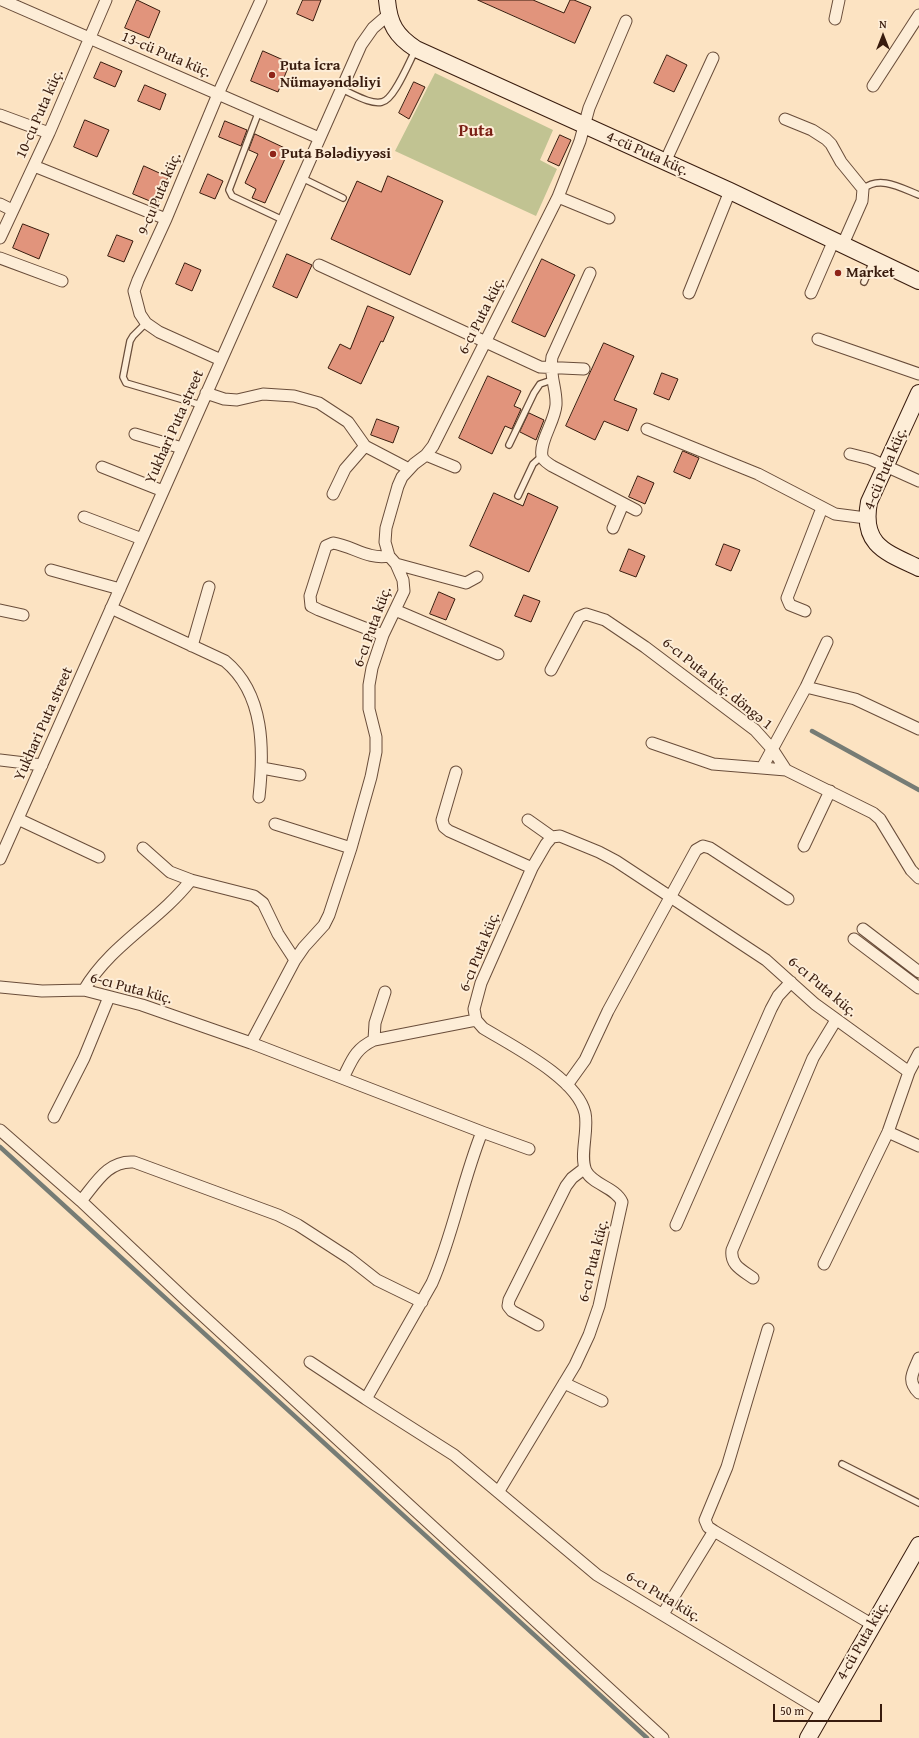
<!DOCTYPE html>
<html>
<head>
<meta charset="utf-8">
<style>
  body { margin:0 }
  #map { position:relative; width:919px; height:1738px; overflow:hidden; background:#fce3c2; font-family:"Gentium Book Plus",serif }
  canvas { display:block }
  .north { position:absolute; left:863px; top:16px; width:40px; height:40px; -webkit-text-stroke:3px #fdedd7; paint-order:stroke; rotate:0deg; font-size:11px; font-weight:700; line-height:16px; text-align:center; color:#381b0d }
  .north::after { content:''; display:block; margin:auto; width:14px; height:18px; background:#381b0d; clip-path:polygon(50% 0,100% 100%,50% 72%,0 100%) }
  .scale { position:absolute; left:773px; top:1704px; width:109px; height:18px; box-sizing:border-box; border:2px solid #381b0d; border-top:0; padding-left:5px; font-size:12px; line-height:14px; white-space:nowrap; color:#381b0d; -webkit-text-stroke:3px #fdedd7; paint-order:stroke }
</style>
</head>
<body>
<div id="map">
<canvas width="919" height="1738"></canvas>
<div class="north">N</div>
<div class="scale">50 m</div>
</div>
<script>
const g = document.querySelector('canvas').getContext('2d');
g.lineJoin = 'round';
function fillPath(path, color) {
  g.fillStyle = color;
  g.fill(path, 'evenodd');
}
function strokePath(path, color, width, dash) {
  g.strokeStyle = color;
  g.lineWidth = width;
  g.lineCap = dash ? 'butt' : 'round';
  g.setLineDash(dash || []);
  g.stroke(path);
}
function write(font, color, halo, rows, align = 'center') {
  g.font = font + ' "Gentium Book Plus",serif';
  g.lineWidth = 4;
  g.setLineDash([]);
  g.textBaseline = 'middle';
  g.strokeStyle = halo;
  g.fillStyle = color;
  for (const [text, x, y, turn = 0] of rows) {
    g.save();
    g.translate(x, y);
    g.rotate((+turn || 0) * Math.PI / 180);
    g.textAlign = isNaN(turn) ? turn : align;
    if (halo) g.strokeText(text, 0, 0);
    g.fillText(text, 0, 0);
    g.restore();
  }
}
const green = new Path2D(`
  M 435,73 L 553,130 L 540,160 L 557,169 L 536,216 L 395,151 Z`);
const stream = new Path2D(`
  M 812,731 L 919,790
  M 0,1147 L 647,1738`);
const building = new Path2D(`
  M 137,0 L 160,11 L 149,38 L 125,28 Z
  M 303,0 L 321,0 L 313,21 L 297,14 Z
  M 478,0 L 533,0 L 564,13 L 570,0 L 574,0 L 591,7 L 575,43 Z
  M 263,51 L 290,63 L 278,92 L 251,81 Z
  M 667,55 L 687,65 L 674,92 L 654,83 Z
  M 101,62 L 122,71 L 115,87 L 94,78 Z
  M 414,82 L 425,87 L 409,119 L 399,113 Z
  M 145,85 L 166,94 L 160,110 L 138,101 Z
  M 85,120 L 109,130 L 97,157 L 74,147 Z
  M 225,121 L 247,130 L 241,146 L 219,137 Z
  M 255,134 L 289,150 L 265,203 L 252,198 L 256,189 L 245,183 L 258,154 L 249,150 Z
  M 560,135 L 571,140 L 559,166 L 548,161 Z
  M 144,166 L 168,177 L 157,204 L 133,194 Z
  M 208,174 L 223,181 L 215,199 L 200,193 Z
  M 388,176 L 443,201 L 410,275 L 331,239 L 357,181 L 381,192 Z
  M 23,224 L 49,234 L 39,259 L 13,248 Z
  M 117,235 L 133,241 L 124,262 L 108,256 Z
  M 287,254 L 312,265 L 297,298 L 273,287 Z
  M 542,259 L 575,275 L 545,337 L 512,322 Z
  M 185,263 L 201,270 L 192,291 L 176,284 Z
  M 368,306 L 394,317 L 383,342 L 381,341 L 361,384 L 328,368 L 340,344 L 350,349 Z
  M 604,343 L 634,356 L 614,400 L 637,409 L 628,431 L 604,421 L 595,440 L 566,426 Z
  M 662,373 L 678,379 L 669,400 L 654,394 Z
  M 488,376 L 521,391 L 514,406 L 521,409 L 512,429 L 505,426 L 492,454 L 459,438 Z
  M 529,413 L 544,420 L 536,440 L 520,432 Z
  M 377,419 L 399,427 L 393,443 L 371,435 Z
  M 683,451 L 699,458 L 690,479 L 674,472 Z
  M 638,476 L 654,483 L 645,504 L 629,497 Z
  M 494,493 L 523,506 L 528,493 L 558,507 L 529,572 L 470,546 Z
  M 724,544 L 740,550 L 731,571 L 716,565 Z
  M 629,549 L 645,556 L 636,577 L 620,571 Z
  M 439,592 L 455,599 L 446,620 L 430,614 Z
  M 524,595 L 540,601 L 531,622 L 515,616 Z`);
const lane = new Path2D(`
  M 341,89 C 352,93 370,105 382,102 C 394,100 409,62 415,51
  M 259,111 L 229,190 L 232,196 L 283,220
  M 302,178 L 343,198
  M 863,189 C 880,175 901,188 919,195
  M 864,282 L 873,261
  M 146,323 L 133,336 L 130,341 L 123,377 L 126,383 L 201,405
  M 509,445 L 534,393 L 540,384 L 552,380
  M 518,496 L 533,464 L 542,456
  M 842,1464 L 919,1503`);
const street = new Path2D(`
  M 2,0 L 319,138
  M 835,19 L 839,0
  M 873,86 L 919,15
  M 0,115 L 49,133
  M 785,119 L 812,130 L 826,139 L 831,144 L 841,162 L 863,189 L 862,201 L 843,244
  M 665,162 L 713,58
  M 34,166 L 166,219
  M 558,197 L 609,218
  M 0,204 L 12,210
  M 0,238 L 49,133 L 106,0
  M 0,258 L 62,281
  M 319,265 L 540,367 L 584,369
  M 590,273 L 552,357 C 549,375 557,389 556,405 C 555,421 539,442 542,456 C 543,461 548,463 552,466 L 636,510
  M 689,293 L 730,191
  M 811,293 L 834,240
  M 818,339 L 919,374
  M 221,360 L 159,332 L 146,323 L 140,314 L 134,291 L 138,280 L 166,219 L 218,94 L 261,0
  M 206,393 L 224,399 L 237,400 L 263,394 L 294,396 L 319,403 L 348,422 L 365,446 L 409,469
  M 647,429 L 758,474 L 835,514 L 866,518
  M 135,434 L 182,448
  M 850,454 L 870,459 L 919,481
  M 426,455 L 455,467
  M 102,467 L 163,491
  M 333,494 L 345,469 L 365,446
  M 84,517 L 142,539
  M 613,528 L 623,504
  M 396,564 L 466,583 L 477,577
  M 51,570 L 120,589
  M 111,608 L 225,661 C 265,694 264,751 259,797
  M 0,610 L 23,615
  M 395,610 L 498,654
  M 805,611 L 790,605 L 787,598 L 822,508
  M 383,635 L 319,610 L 311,606 L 310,596 L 326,546 L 333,543 C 353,546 368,560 389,556
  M 192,646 L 209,587
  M 551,670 L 579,617 L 586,614 L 605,620 L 645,647 L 755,730 L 773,750 L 786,770 L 873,813 L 880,819 L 911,870 L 919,878
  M 806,687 L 827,642
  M 652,743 L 713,764 L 786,770
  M 0,760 L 42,765
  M 262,768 L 300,775
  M 762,768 L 806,687 L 855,699 L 919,729
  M 456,772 L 442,820 L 444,827 L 449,831 L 532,868
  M 18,819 L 99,857
  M 528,820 L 552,837
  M 275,824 L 351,848
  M 804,846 L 830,791
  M 143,848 L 170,872 L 191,880 L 254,896 L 263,903 L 278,934 L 295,960
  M 0,859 L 361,45 L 373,28 L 388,15
  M 863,929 L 919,972
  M 854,939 L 919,988
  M 0,987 L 42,991 L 84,990 L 142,1005 L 251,1043 L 482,1132 C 462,1182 453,1235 432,1283 L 366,1399 L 454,1455 L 597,1575 L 823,1712
  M 84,990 C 111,944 159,921 191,880
  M 374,1040 L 375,1023 L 385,992
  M 251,1043 L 295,960 L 304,947 L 324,925 L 329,915 L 351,848 L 371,777 L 376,752 L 376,737 L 369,709 L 369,685 L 372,668 L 383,635 L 404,591 L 403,580 L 396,564 L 389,556 L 385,542 L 386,528 L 398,486 L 402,477 L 414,464 L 426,455 L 433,446 L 558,197 L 580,141 L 589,108 L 626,21
  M 343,1078 C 352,1060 355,1049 374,1040 L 476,1020
  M 567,1085 L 585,1060 L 608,1011 L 696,850 L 703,846 L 710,848 L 788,899
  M 54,1117 L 84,1058 L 109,997
  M 0,1130 L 81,1201 L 188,1302 L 663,1738
  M 482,1132 L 529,1149
  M 888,1132 L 919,1146
  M 81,1201 C 96,1183 108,1160 134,1162 L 278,1215 L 298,1225 L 349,1258 L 377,1280 L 422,1302
  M 676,1225 L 771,1009 L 778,996 L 791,982
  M 824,1264 L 888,1132 L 909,1072 L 919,1053
  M 753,1278 C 742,1270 730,1265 732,1250 L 813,1058 L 836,1020
  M 538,1325 L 512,1311 L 508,1306 L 509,1300 L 566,1186 L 572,1178 L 585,1168
  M 768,1329 L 727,1467 L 705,1520 L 708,1527 L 714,1531 L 873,1625
  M 919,1358 C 913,1373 906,1380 919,1393
  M 310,1362 L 366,1399
  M 564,1383 L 602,1401
  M 499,1491 L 575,1365 L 589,1335 L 599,1306 L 622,1202 C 615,1187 593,1185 586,1171 C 579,1156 589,1130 585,1113 C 577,1078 512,1046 483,1028 L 476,1020 L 474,1009 L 481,983 L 532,868 L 546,844 L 552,837 L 560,836 L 599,852 L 616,861 L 766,960 L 815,1004 L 909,1072
  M 663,1614 L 714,1531`);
const secondary = new Path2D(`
  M 387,0 C 389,24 396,36 416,49 L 730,191 L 919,281
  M 919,393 L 869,502 C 861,545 885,552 919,568
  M 808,1738 L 919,1545`);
const markers = [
  [272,75,4,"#8f2418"],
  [273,154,4,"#8f2418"],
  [838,273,4,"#8f2418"]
];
const streetNames = [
  ["13-cü Puta küç.",166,55,23],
  ["10-cu Puta küç.",40,114,-66],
  ["4-cü Puta küç.",647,154,24],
  ["9-cu Puta küç.",160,194,-67],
  ["6-cı Puta küç.",482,316,-63],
  ["Yukhari Puta street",175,427,-66],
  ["4-cü Puta küç.",886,469,-67],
  ["6-cı Puta küç.",373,627,-70],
  ["6-cı Puta küç. döngə 1",717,684,39],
  ["Yukhari Puta street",44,724,-66],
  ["6-cı Puta küç.",480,952,-68],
  ["6-cı Puta küç.",822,987,40],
  ["6-cı Puta küç.",131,989,15],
  ["6-cı Puta küç.",594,1261,-76],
  ["6-cı Puta küç.",663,1597,31],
  ["4-cü Puta küç.",863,1641,-60]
];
const poiNames = [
  ["Puta İcra",280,66],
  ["Nümayəndəliyi",280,83],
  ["Puta Bələdiyyəsi",281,154],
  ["Market",846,273]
];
const quarterNames = [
  ["Puta",476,132]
];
fillPath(green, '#c1c392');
strokePath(stream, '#767c75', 4.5);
fillPath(building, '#e1947c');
strokePath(building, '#381b0d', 1);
strokePath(lane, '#694d3a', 8);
strokePath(street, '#694d3a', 13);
strokePath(secondary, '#381b0d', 18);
strokePath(lane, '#fdedd7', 5.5);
strokePath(street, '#fdedd7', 11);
strokePath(secondary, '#fdedd7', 16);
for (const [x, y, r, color] of markers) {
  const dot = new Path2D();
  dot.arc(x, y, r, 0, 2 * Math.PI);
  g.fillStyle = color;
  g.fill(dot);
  strokePath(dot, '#fdedd7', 1.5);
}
write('15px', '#381b0d', '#fdedd7', streetNames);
write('bold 15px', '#381b0d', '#fdedd7', poiNames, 'left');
write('bold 17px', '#7a1f14', '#fdedd7', quarterNames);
</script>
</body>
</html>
